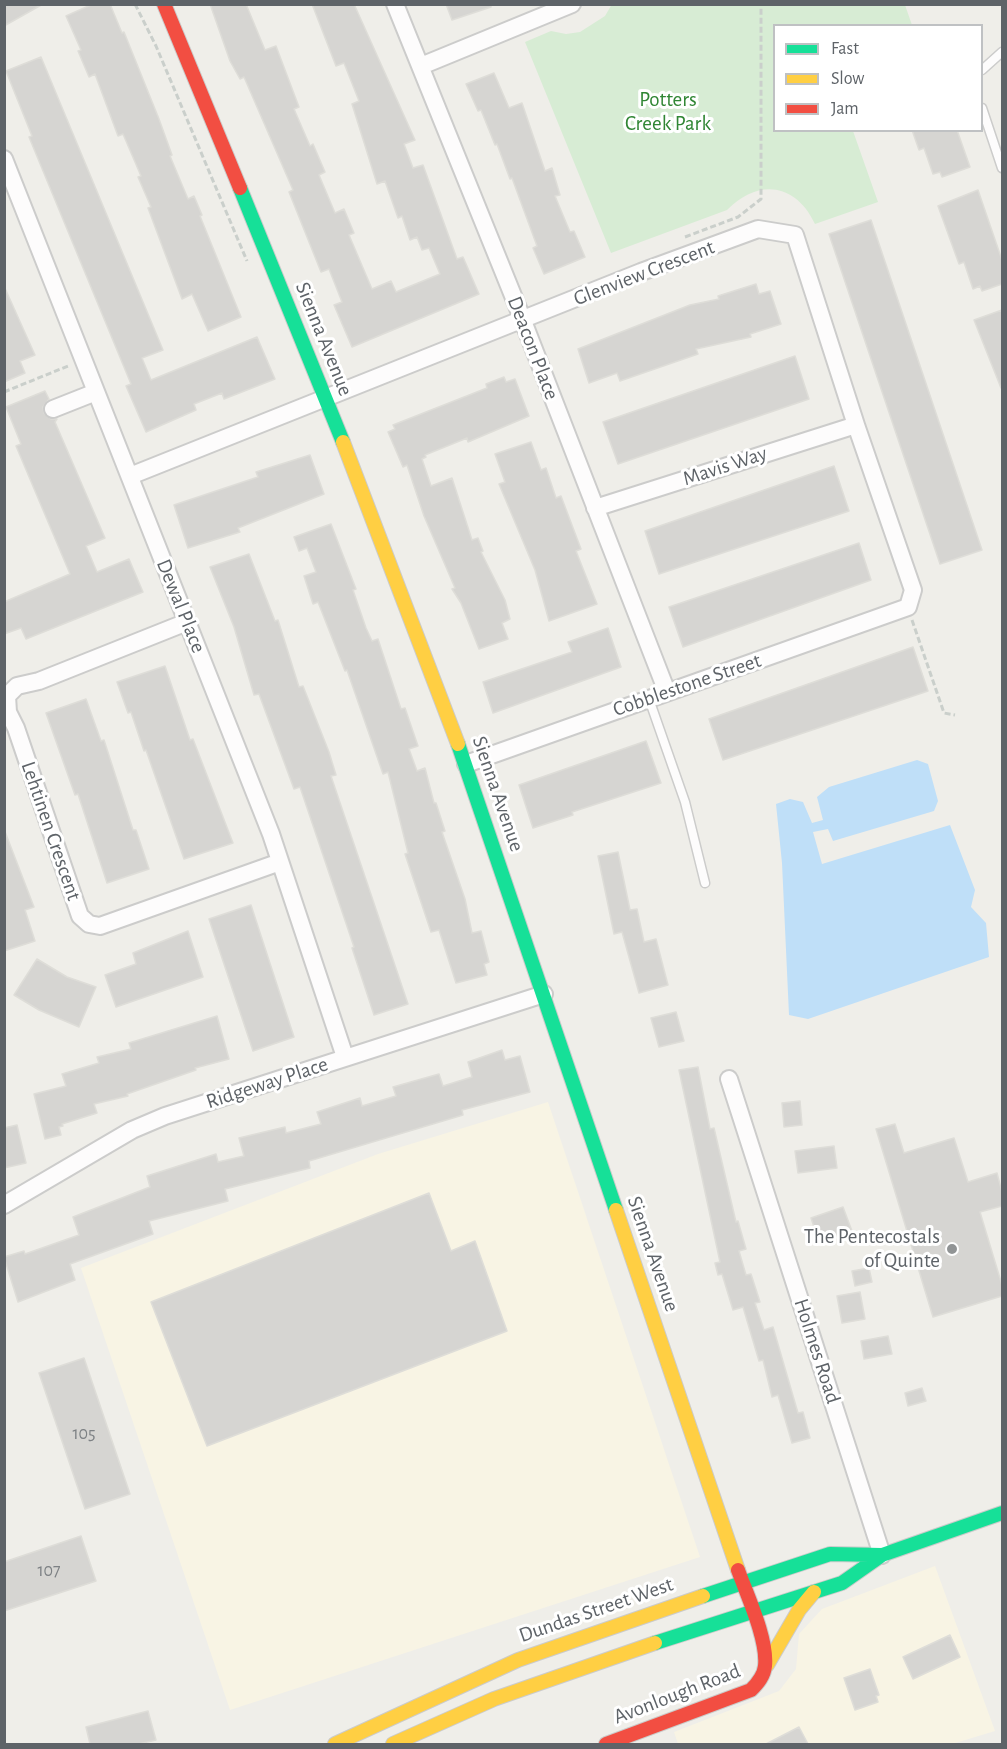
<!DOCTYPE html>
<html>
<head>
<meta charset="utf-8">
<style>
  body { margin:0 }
  #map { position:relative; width:1007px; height:1749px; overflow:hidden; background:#efeee9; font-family:"Alegreya Sans",sans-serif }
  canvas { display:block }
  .frame { position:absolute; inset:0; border:6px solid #5e6368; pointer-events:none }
  .legend { position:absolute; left:773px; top:24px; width:210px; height:108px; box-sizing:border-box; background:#fff; border:2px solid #bfc1c3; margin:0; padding:8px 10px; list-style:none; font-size:18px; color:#5e6368 }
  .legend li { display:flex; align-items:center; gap:12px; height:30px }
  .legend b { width:30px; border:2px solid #bfc1c3 }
</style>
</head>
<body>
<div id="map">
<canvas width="1007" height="1749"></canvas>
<div class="frame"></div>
<ul class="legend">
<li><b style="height:8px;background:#16e098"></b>Fast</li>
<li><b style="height:8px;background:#ffcf43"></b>Slow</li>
<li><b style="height:8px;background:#f24e42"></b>Jam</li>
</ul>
</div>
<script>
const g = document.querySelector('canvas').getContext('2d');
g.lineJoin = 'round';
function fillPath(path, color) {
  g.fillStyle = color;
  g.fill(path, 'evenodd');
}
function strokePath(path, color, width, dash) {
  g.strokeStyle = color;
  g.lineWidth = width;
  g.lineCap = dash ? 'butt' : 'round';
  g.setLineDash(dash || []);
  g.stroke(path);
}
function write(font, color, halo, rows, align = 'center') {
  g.font = font + ' "Alegreya Sans",sans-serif';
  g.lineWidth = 6;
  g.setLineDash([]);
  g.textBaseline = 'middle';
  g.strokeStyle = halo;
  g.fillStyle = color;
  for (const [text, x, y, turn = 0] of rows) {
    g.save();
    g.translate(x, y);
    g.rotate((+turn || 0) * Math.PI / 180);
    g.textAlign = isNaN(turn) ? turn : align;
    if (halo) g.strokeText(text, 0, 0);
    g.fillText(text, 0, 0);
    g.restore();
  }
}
const commercial = new Path2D(`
  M 548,1102 L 700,1557 L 230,1710 L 81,1268 L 378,1154 Z
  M 935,1566 L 995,1731 L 952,1744 L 678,1744 L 674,1732 L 779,1691 L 796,1669 L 799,1634 L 822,1609 Z`);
const green = new Path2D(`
  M 612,4 L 905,5 L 912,25 L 774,26 L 774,130 L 853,131 L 878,202 L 815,224 C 796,183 758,178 727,210 L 611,253 L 525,42 L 551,31 L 566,34 L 580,32 L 605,16 Z`);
const water = new Path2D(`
  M 917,760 L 928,764 L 938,801 L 934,811 L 833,841 L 828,829 L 813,832 L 822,864 L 950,825 L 975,890 L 971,907 L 986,923 L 989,957 L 808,1019 L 789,1015 L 782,863 L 776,804 L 790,799 L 803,802 L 812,823 L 823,820 L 817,797 L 829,787 Z`);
const building = new Path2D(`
  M 4,4 L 43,4 L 4,26 Z
  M 93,4 L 110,4 L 122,33 L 124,32 L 159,119 L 172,155 L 170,156 L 188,199 L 194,196 L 202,215 L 200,216 L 241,317 L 208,331 L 192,294 L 182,299 L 148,208 L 151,207 L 138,177 L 141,176 L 123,134 L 118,136 L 95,74 L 89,77 L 78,51 L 81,50 L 66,16 Z
  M 210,4 L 246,4 L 265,50 L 276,46 L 299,107 L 294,109 L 310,146 L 313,144 L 325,172 L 319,175 L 335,213 L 344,209 L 354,233 L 349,235 L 372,289 L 391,281 L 396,292 L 440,274 L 429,248 L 422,250 L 417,237 L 410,240 L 402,216 L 398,218 L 385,181 L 377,184 L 352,104 L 359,101 L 344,63 L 336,66 L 312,4 L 354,4 L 415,140 L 404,144 L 413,168 L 423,165 L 457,259 L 463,257 L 479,294 L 352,347 L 334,305 L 342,302 L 329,269 L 321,272 L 289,192 L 293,190 L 244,77 L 240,79 L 230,61 Z
  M 446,4 L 491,4 L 491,7 L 452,20 Z
  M 41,57 L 163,350 L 142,358 L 151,380 L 257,337 L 275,379 L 224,399 L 222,393 L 194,404 L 196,410 L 146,432 L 126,386 L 131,384 L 29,137 L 32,136 L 6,71 Z
  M 494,73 L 509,108 L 522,103 L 545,171 L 552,168 L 560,195 L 555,196 L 570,232 L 574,231 L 585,257 L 544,274 L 533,248 L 537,246 L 512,178 L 510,179 L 497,144 L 495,145 L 481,110 L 478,111 L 466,84 Z
  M 912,130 L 957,130 L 970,167 L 942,177 L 940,172 L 933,174 L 924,148 L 919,150 Z
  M 978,190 L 1002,260 L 1002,284 L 982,291 L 980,286 L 973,289 L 964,262 L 959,264 L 938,206 Z
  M 871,220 L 982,550 L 940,564 L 829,234 Z
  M 756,284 L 759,294 L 770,291 L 781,324 L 750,334 L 751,337 L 696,349 L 698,354 L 620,381 L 617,373 L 589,383 L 578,349 L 690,305 L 719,299 L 718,296 Z
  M 4,286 L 35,355 L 20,361 L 25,373 L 4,382 Z
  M 1002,310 L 1002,388 L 1001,388 L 974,320 Z
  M 795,356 L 809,399 L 618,464 L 603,422 Z
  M 504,377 L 506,382 L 515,379 L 529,416 L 468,442 L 467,438 L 425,455 L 426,457 L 422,459 L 431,486 L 452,478 L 472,540 L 478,538 L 483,551 L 481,552 L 505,600 L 510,619 L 502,623 L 508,639 L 479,649 L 461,603 L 452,589 L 455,588 L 424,516 L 407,465 L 403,467 L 388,432 L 395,429 L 393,425 L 487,388 L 486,384 Z
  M 45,391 L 49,399 L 43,407 L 44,413 L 51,419 L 57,419 L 55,422 L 105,538 L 86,546 L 97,572 L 129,559 L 143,592 L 26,639 L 21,628 L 4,634 L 4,602 L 70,574 L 16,446 L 21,444 L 6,407 Z
  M 531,442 L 541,470 L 546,468 L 556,498 L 561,496 L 581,549 L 576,551 L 597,604 L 549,621 L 535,570 L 499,484 L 505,482 L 495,454 Z
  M 310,455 L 324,494 L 238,528 L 240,532 L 188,548 L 174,505 L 258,477 L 256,472 Z
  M 834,466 L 849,511 L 659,574 L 645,531 Z
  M 331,524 L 356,589 L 353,590 L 366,628 L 372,641 L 378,639 L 401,709 L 405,708 L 418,746 L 409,749 L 417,771 L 425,768 L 434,803 L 436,803 L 445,831 L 442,832 L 465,899 L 472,933 L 481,931 L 489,962 L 484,964 L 487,975 L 456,983 L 439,930 L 431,932 L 405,854 L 408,853 L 388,772 L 383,774 L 347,670 L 345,671 L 318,602 L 313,604 L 304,576 L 316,572 L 307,548 L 299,551 L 294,537 Z
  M 859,543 L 871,580 L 683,647 L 669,607 Z
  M 249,554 L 275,621 L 278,620 L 299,687 L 303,686 L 329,752 L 336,775 L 331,776 L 408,1004 L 374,1015 L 352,948 L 354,947 L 300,787 L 294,789 L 259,694 L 254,695 L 234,627 L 210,567 Z
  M 608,628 L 621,667 L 493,713 L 483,682 L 572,652 L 568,642 Z
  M 913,647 L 928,691 L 723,760 L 709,719 Z
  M 165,666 L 190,740 L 193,739 L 233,843 L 184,859 L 146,750 L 144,751 L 131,712 L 128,713 L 117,682 Z
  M 86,699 L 101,741 L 104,740 L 133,830 L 136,830 L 149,869 L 107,883 L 78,794 L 75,795 L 46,713 Z
  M 646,741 L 661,783 L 572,812 L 573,815 L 533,828 L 519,785 Z
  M 4,829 L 34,907 L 25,910 L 35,941 L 4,951 Z
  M 618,852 L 630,910 L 637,909 L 644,942 L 656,939 L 668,985 L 639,993 L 622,932 L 614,934 L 598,856 Z
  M 251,905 L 294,1037 L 253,1051 L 209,919 Z
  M 188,931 L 203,977 L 116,1007 L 105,975 L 136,964 L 133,953 Z
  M 37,959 L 67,977 L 96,987 L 79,1027 L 39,1010 L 14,995 Z
  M 676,1012 L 684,1041 L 659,1047 L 651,1018 Z
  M 217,1016 L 229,1059 L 195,1068 L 196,1070 L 127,1094 L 128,1096 L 94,1104 L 97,1113 L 62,1124 L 63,1126 L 59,1127 L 61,1135 L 45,1139 L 34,1094 L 66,1086 L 62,1074 L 99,1063 L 97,1057 L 131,1049 L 129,1043 Z
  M 502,1050 L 505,1060 L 520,1056 L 530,1092 L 462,1110 L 463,1115 L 309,1161 L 310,1168 L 225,1189 L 228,1201 L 149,1221 L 153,1234 L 70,1264 L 75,1280 L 18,1302 L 4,1257 L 24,1251 L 25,1254 L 79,1235 L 73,1217 L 150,1187 L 147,1176 L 216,1154 L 218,1162 L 244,1156 L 239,1138 L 285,1127 L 286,1133 L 321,1124 L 317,1112 L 360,1098 L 362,1106 L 396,1096 L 393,1087 L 439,1074 L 443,1086 L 472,1077 L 468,1062 Z
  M 698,1067 L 710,1129 L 714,1128 L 736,1222 L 738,1221 L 746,1249 L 739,1251 L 746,1275 L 751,1274 L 760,1302 L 755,1303 L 764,1330 L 773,1327 L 798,1413 L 803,1412 L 810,1438 L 792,1443 L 778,1395 L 772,1397 L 763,1360 L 759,1361 L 743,1307 L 733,1310 L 722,1274 L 718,1275 L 715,1263 L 720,1262 L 679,1070 Z
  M 800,1101 L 802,1125 L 784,1127 L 782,1103 Z
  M 895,1124 L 904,1153 L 954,1138 L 968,1182 L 997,1173 L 1002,1192 L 1002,1206 L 980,1212 L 1002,1285 L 1002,1296 L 933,1317 L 876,1129 Z
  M 17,1125 L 26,1163 L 4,1168 L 4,1128 Z
  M 834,1146 L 837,1168 L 798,1173 L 795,1151 Z
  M 429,1193 L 451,1251 L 475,1241 L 507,1331 L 207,1446 L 151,1302 Z
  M 843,1207 L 852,1231 L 819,1242 L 811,1218 Z
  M 869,1268 L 872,1282 L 855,1286 L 852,1271 Z
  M 860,1292 L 865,1319 L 842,1323 L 837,1296 Z
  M 888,1336 L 892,1354 L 864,1359 L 861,1341 Z
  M 84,1358 L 130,1494 L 85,1509 L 39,1373 Z
  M 922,1388 L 926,1401 L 908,1406 L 905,1393 Z
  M 81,1536 L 96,1581 L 4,1611 L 4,1562 Z
  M 950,1635 L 960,1657 L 913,1679 L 903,1657 Z
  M 870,1669 L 879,1695 L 876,1696 L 878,1702 L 855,1710 L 844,1678 Z
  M 148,1711 L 156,1740 L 139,1744 L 90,1744 L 86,1727 Z
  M 799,1727 L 808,1744 L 766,1744 Z`);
const path = new Path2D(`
  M 135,4 L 156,46 L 247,261
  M 685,237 L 738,217 L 761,199 L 761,4
  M 4,392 L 68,366
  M 912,620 L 944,713 L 955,715`);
const lane = new Path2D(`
  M 982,70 L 1002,52
  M 982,108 L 1002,168
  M 649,699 L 685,802 L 705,883`);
const street = new Path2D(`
  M 395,4 L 516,303 L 667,692
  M 421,66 L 572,4
  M 4,159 L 271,834 L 345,1057
  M 53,409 L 96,392
  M 130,476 L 641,272 L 758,229 L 795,235 L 856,425 L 913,590 L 908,607 L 466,764
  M 595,508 L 856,425
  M 187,622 L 39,681 L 17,686 L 7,696 L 8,712 L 16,728 L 80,916 L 89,924 L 100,926 L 280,862
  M 729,1079 L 882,1555
  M 4,1205 L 132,1130 L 165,1116 L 544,994`);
const fast = new Path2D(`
  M 240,188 L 343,442
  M 458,744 L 616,1210
  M 703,1596 L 830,1554 L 882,1555
  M 655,1643 L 842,1583 L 882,1555 L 1002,1513`);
const slow = new Path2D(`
  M 343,442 L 458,744
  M 616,1210 L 738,1570
  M 767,1665 L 799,1610 L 814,1592
  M 335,1744 L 518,1660 L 703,1596
  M 393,1744 L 494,1699 L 655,1643`);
const jam = new Path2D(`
  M 164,4 L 240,188
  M 606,1744 L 751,1690 C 758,1683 764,1676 765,1666 C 768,1640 747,1595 738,1570`);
const markers = [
  [952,1249,6,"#919495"]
];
const numberNames = [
  ["105",84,1434],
  ["107",49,1571]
];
const parkNames = [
  ["Potters",668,100],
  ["Creek Park",668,124]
];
const streetNames = [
  ["Glenview Crescent",644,273,-21],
  ["Sienna Avenue",324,339,68],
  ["Deacon Place",533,348,69],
  ["Mavis Way",725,466,-18],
  ["Dewal Place",181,606,68],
  ["Cobblestone Street",687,685,-19],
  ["Sienna Avenue",498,794,71],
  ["Lehtinen Crescent",51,831,71],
  ["Ridgeway Place",267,1083,-18],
  ["Sienna Avenue",653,1254,71],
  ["Holmes Road",817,1351,72],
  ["Dundas Street West",596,1610,-19],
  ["Avonlough Road",677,1694,-21]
];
const poiNames = [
  ["The Pentecostals",940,1237],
  ["of Quinte",940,1261]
];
fillPath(commercial, '#f8f4e4');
fillPath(green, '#d7ecd4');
fillPath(water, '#bfdff8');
fillPath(building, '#d6d5d2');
strokePath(building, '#deddd8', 1.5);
strokePath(lane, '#cccccb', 11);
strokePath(street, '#cccccb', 20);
strokePath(fast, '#cbcbca', 16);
strokePath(slow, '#cbcbca', 16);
strokePath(jam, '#cbcbca', 16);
strokePath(path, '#cacfcb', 3, [6, 3]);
strokePath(lane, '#fdfcfc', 8);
strokePath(street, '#fdfcfc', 16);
strokePath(fast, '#16e098', 14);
strokePath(slow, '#ffcf43', 14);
strokePath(jam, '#f24e42', 14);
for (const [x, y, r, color] of markers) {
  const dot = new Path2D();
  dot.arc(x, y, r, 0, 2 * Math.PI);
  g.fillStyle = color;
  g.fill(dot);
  strokePath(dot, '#fff', 2);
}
write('18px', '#7d8184', null, numberNames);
write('21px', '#308634', '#fff', parkNames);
write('21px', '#5e6368', '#fff', streetNames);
write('21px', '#5e6368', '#fff', poiNames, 'right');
</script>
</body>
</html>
